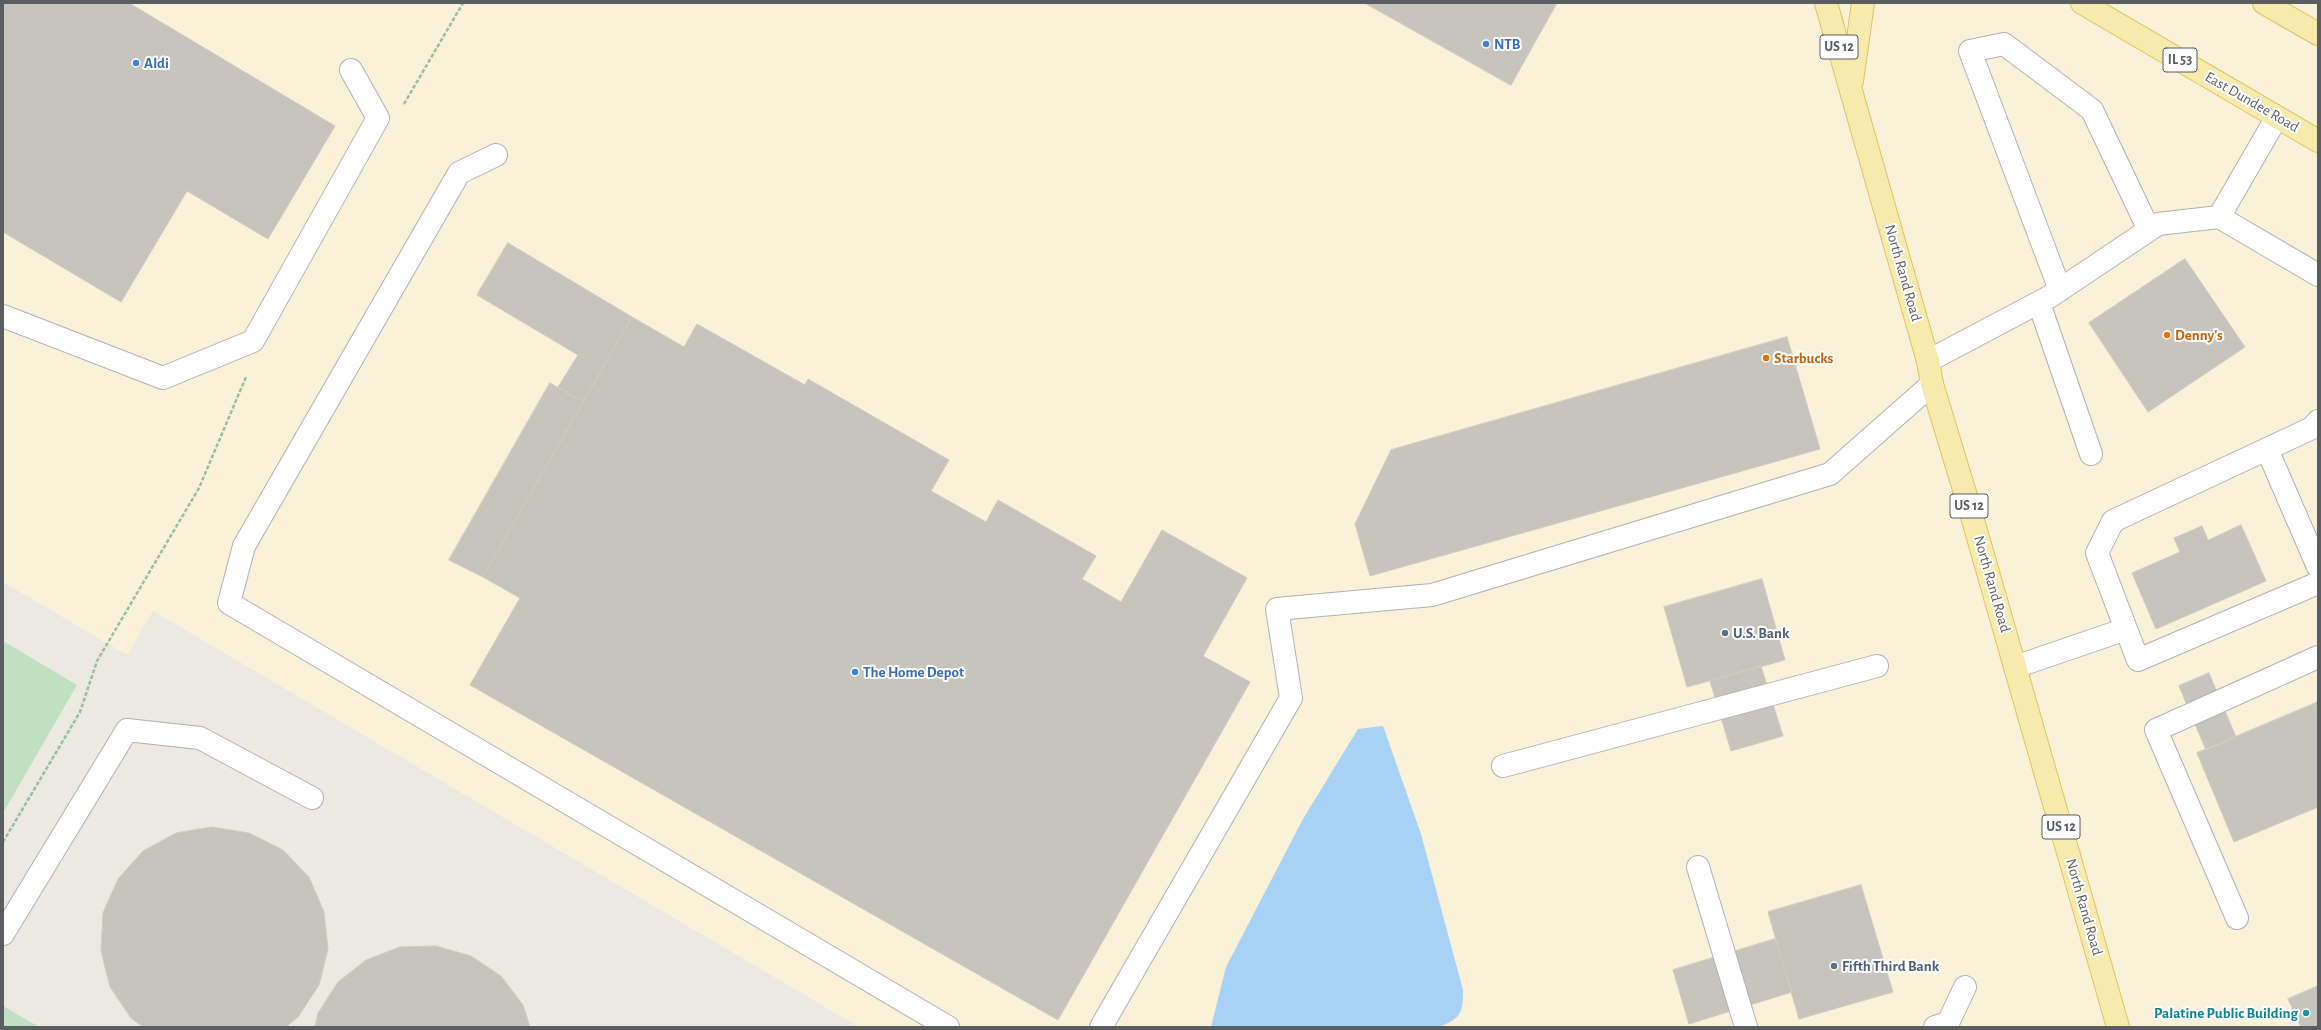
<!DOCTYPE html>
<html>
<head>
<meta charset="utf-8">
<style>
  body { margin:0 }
  #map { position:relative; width:2321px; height:1030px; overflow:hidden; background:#ebe9e2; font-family:"Alegreya Sans",sans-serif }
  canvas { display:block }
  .frame { position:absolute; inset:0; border:4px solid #5a5d61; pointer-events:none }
</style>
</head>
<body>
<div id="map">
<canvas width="2321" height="1030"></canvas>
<div class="frame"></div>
</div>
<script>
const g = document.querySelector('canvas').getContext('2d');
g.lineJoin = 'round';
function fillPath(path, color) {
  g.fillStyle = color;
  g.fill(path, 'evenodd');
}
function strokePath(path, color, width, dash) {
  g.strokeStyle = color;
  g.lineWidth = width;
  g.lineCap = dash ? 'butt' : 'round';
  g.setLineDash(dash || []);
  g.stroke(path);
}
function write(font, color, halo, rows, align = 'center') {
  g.font = font + ' "Alegreya Sans",sans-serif';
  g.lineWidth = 4;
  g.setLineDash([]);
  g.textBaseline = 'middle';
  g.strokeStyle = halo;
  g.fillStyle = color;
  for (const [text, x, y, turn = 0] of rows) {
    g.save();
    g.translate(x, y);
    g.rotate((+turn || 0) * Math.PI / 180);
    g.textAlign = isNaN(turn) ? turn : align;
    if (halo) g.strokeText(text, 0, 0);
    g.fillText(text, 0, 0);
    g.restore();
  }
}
const commercial = new Path2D(`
  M 3,3 L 2318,3 L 2318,1027 L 859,1027 L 153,611 L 127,655 L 3,582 Z`);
const green = new Path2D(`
  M 3,641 L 77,685 L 3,813 Z
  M 3,1006 L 39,1027 L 3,1027 Z`);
const water = new Path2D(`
  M 1383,726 L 1421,834 L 1463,990 C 1463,1013 1461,1018 1439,1027 L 1211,1027 L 1226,967 L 1303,819 L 1358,729 Z`);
const building = new Path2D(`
  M 3,3 L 129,3 L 335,126 L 268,239 L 187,191 L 121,302 L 3,232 Z
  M 1365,3 L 1557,3 L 1511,85 Z
  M 508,243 L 632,317 L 583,402 L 558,387 L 578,355 L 477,295 Z
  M 2185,259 L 2245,347 L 2148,412 L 2089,323 Z
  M 632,317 L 684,347 L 697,324 L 805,385 L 808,379 L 949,460 L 931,491 L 986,522 L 998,500 L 1096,556 L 1082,579 L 1121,602 L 1162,530 L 1247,578 L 1203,656 L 1250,682 L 1058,1020 L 470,685 L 520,598 L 483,577 Z
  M 1787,337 L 1820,449 L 1370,576 L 1355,524 L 1391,450 Z
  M 550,383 L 583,402 L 483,577 L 449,560 Z
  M 2241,525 L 2266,581 L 2156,629 L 2132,573 L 2180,552 L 2174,538 L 2202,526 L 2208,540 Z
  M 1762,579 L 1785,660 L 1687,687 L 1664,607 Z
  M 1761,666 L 1783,736 L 1731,751 L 1710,681 Z
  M 2209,673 L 2236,737 L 2206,750 L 2179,686 Z
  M 2318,702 L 2318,807 L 2234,842 L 2197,753 Z
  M 212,827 L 249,833 L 283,850 L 309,877 L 324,912 L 328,949 L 319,985 L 298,1017 L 286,1027 L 143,1027 L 131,1018 L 110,987 L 101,951 L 103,913 L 118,879 L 143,851 L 176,833 Z
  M 1861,885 L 1893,992 L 1799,1019 L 1768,912 Z
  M 1775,939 L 1792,992 L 1689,1024 L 1673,970 Z
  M 436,946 L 471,956 L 501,976 L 523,1005 L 530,1027 L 315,1027 L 318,1013 L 338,982 L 366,960 L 400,947 Z
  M 2318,986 L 2318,1027 L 2301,1027 L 2288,999 Z`);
const path = new Path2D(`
  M 404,104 L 463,3
  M 3,842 L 80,712 L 97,661 L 199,488 L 246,377`);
const minor = new Path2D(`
  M 2277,117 L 2219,217 L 2318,275
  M 496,155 L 459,173 L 244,546 L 229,603 L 948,1027
  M 2060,290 L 1970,51 L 2004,44 L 2092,110 L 2149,230
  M 2039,303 L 2091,454
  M 3,316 L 163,378 L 253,341 L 378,118 L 351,70
  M 1928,361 L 2049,297 L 2158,224 L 2219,217
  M 2267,449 L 2318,567
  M 2126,629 L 2138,660 L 2318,583
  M 2015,667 L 2126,629 L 2097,553 L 2113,521 L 2312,428 L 2318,421
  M 1503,766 L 1877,666
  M 1698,867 L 1746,1027
  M 2237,918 L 2156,730 L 2318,657
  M 3,934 L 127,730 L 200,738 L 312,798
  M 1101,1027 L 1291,698 L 1277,609 L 1432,595 L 1830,474 L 1932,384
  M 1935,1027 L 1948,1023 L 1965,987`);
const major = new Path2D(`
  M 1826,3 L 1928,361 L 1932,384 L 1969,506 L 2118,1027
  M 2082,3 L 2318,141
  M 2264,3 L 2318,34
  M 1852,81 L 1863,3`);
const markers = [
  [1486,44,4,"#3f7fe0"],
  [136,63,4,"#3f7fe0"],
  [2167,335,4,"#e8710a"],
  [1766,358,4,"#e8710a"],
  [1725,633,4,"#5c6f8a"],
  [855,672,4,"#3f7fe0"],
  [1834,966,4,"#5c6f8a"],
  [2306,1013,4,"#0f9aa8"]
];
const shields = [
  [1839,47,38],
  [2180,60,34],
  [1969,506,38],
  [2061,827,38]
];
const shieldNames = [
  ["US 12",1839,47],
  ["IL 53",2180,60],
  ["US 12",1969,506],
  ["US 12",2061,827]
];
const shopNames = [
  ["NTB",1494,44],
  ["Aldi",144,63],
  ["The Home Depot",863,672]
];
const streetNames = [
  ["East Dundee Road",2252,102,30],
  ["North Rand Road",1903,273,74],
  ["North Rand Road",1992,584,74],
  ["North Rand Road",2084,907,74]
];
const foodNames = [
  ["Denny's",2175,335],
  ["Starbucks",1774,358]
];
const serviceNames = [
  ["U.S. Bank",1733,633],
  ["Fifth Third Bank",1842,966]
];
const cultureNames = [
  ["Palatine Public Building",2298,1013]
];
fillPath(commercial, '#f9f2d8');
fillPath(green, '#c0e0c1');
fillPath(water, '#a7d2f5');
fillPath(building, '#c7c4be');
strokePath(building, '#cfcbc1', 1);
strokePath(minor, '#afb2b6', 24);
strokePath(major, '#e1c164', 24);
strokePath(path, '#99bea4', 2.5, [4, 2]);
strokePath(minor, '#fff', 22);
strokePath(major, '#f6ebac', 22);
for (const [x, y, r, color] of markers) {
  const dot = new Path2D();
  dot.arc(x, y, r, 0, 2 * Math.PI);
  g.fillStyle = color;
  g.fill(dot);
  strokePath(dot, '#fff', 1.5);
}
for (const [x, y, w] of shields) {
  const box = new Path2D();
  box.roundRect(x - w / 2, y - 12, w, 24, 3);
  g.fillStyle = '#fff';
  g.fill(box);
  strokePath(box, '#5a5d61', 1);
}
write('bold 14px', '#5a5d61', null, shieldNames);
write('bold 15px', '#366cbe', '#fff', shopNames, 'left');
write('15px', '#5a5d61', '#fff', streetNames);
write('bold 15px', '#c56008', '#fff', foodNames, 'left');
write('bold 15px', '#4e5e75', '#fff', serviceNames, 'left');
write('bold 15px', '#0d838f', '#fff', cultureNames, 'right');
</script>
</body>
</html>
